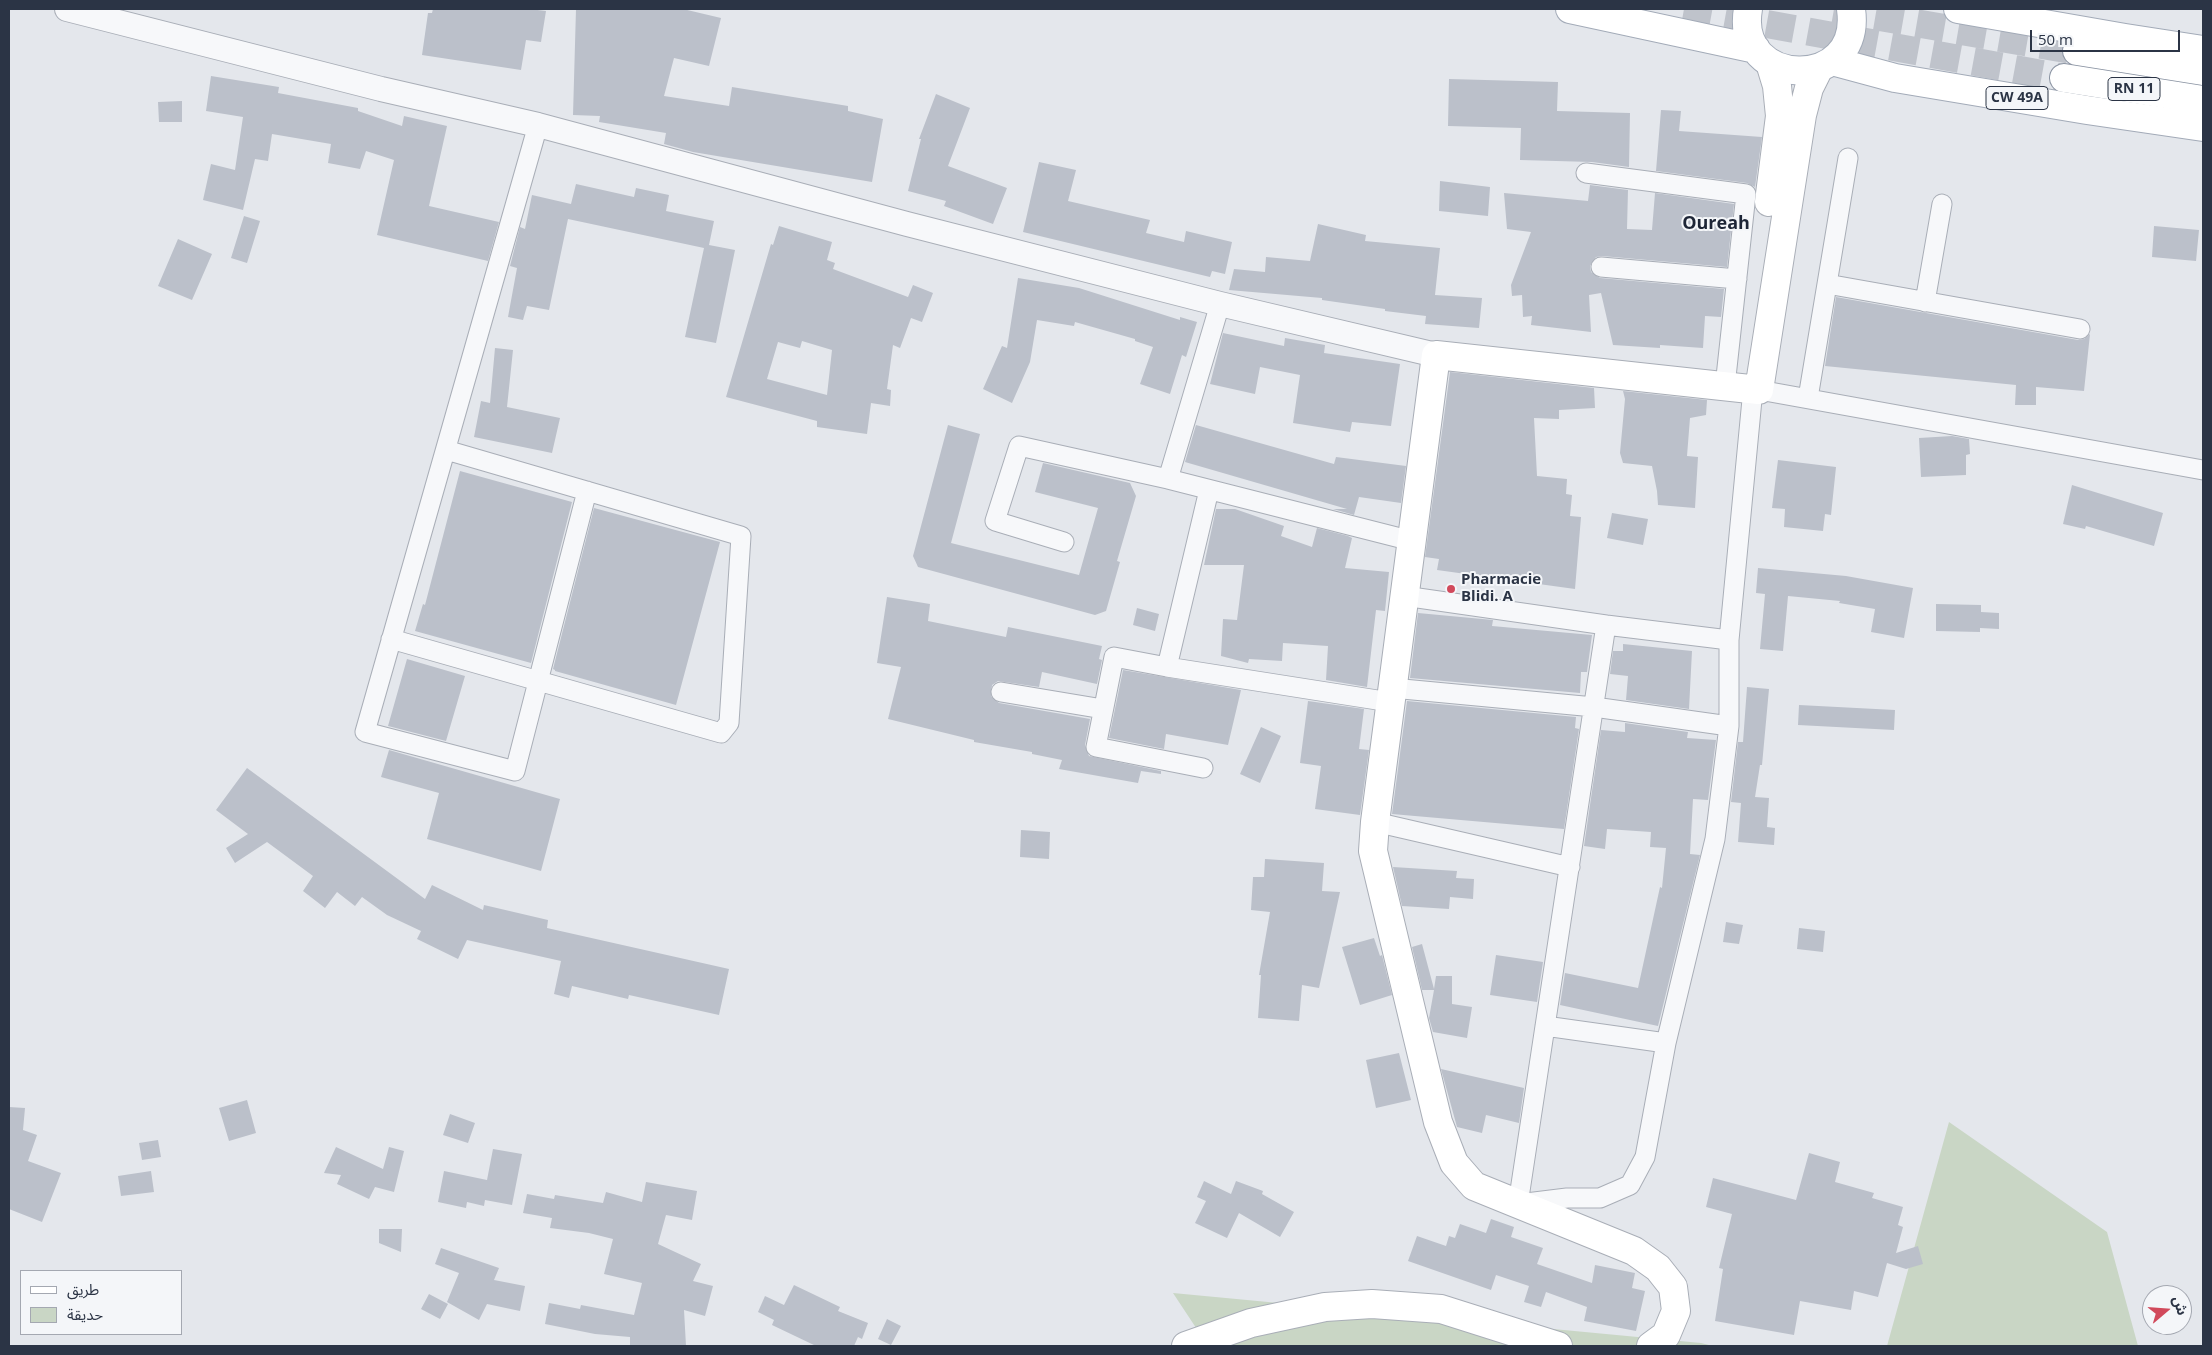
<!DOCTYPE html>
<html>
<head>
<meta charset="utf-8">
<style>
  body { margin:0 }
  #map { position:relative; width:2212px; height:1355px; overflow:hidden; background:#e4e7ec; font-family:"Open Sans","Noto Sans Arabic",sans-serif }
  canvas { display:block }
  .frame { position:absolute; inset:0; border:10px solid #2b3445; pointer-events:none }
  .legend { position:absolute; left:20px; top:1270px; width:162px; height:65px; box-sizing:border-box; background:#f4f6f9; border:1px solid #a4a8b1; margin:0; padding:6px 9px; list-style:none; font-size:15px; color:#2b3445 }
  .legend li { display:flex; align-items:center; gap:10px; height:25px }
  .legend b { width:25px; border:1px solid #a4a8b1 }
  .north { position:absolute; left:2142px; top:1285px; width:50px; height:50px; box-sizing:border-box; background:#f4f6f9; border:1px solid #a4a8b1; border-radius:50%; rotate:72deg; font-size:14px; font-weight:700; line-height:20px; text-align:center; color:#2b3445 }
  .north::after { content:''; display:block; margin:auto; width:18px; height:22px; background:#d1495b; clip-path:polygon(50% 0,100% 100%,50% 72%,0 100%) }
  .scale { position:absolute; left:2030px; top:30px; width:150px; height:22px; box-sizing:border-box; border:2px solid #2b3445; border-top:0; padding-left:6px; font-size:15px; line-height:18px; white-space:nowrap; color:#2b3445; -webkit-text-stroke:4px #f4f6f9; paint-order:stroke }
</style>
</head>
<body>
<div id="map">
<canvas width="2212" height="1355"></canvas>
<div class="frame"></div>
<ul class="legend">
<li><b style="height:6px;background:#fff"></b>طريق</li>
<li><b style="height:14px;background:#c9d6c5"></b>حديقة</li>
</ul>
<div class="north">ش</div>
<div class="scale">50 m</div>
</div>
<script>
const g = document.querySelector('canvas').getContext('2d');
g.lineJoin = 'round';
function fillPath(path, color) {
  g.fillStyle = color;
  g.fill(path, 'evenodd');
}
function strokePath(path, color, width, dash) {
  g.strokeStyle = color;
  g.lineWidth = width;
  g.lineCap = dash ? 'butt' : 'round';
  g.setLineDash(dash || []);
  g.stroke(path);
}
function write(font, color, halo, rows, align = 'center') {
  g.font = font + ' "Open Sans",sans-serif';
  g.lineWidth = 4;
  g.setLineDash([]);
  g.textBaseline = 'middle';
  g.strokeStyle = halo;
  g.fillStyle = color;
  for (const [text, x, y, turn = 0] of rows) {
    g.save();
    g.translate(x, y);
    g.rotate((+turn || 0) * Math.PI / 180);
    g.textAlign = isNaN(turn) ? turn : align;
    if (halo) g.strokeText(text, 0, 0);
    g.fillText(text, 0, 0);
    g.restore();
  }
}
const green = new Path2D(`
  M 1949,1122 L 2107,1232 L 2138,1346 L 1887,1346 Z
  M 1173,1293 L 1701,1343 L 1713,1346 L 1208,1346 Z`);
const building = new Path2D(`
  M 433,9 L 529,9 L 546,11 L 541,42 L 526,40 L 521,70 L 422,55 L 428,13 L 432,13 Z
  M 576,9 L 683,9 L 721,18 L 709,66 L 674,58 L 664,96 L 729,106 L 732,87 L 848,106 L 848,111 L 883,119 L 872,182 L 693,152 L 664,144 L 666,133 L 599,122 L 600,116 L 573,115 Z
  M 211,76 L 279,87 L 278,93 L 358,108 L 358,111 L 402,126 L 404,116 L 447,126 L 429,206 L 499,222 L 488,261 L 377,235 L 394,160 L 366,151 L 360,169 L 328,163 L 331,144 L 272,134 L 268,161 L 255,159 L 243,210 L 203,200 L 211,164 L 235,170 L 243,117 L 206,111 Z
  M 1449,79 L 1558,82 L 1557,111 L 1630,113 L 1629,167 L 1592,162 L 1520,160 L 1521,128 L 1448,126 Z
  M 936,94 L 970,108 L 948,166 L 1007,188 L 993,224 L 944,206 L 946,201 L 908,191 L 921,139 L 919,139 Z
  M 182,101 L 182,122 L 159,122 L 158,102 Z
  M 1661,110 L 1681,111 L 1679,131 L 1762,137 L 1755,187 L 1747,183 L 1656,171 Z
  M 1039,162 L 1076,170 L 1068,201 L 1150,220 L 1146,233 L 1184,242 L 1186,231 L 1232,242 L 1225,274 L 1212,271 L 1210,277 L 1023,232 Z
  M 1440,181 L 1490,187 L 1488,216 L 1439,211 Z
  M 576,184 L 634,197 L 636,188 L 669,195 L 666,211 L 714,221 L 709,245 L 735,250 L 716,343 L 685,337 L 704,248 L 568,219 L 549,310 L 527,306 L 523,320 L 508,317 L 517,268 L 510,266 L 520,227 L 525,229 L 532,195 L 571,204 Z
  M 1590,185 L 1628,190 L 1627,229 L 1652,230 L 1655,193 L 1734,204 L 1727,267 L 1602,256 L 1596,257 L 1590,266 L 1591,272 L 1600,278 L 1724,289 L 1721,317 L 1705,316 L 1703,348 L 1660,345 L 1660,348 L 1613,345 L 1601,293 L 1589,295 L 1591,332 L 1531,325 L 1532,316 L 1523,317 L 1522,295 L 1512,296 L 1511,285 L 1531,232 L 1507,229 L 1504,193 L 1588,201 Z
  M 244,216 L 260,221 L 247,263 L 231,258 Z
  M 1318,224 L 1366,235 L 1365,241 L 1440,248 L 1435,295 L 1482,298 L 1479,328 L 1425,324 L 1426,316 L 1385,311 L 1385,309 L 1322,300 L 1322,298 L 1229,290 L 1234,269 L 1265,272 L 1266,257 L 1310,261 Z
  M 779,226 L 832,242 L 827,260 L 835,263 L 833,269 L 908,297 L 913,285 L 933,293 L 922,322 L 911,318 L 900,348 L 893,345 L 887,389 L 891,390 L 890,406 L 871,403 L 867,434 L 817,427 L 817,421 L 726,397 L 771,244 L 773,245 ZM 802,341 L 832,350 L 827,395 L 767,379 L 778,342 L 800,348 Z
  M 2154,226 L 2199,230 L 2196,261 L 2152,257 Z
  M 178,239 L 212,254 L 192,300 L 158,286 Z
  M 1018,278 L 1079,288 L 1180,320 L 1180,317 L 1197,322 L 1186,357 L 1182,355 L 1170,394 L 1140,384 L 1153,347 L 1135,341 L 1135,339 L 1075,322 L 1074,326 L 1037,320 L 1030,362 L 1012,403 L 983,389 L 1002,346 L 1007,348 Z
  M 1836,297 L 2078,340 L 2084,339 L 2090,334 L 2084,391 L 2036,387 L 2036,405 L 2015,405 L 2016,385 L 1825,366 Z
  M 1223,333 L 1284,346 L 1285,338 L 1325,345 L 1324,353 L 1400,364 L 1391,426 L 1352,422 L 1350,432 L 1293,423 L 1300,375 L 1260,367 L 1255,394 L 1210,384 Z
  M 495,348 L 513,350 L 507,407 L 560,418 L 552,453 L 474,437 L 481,401 L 490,403 Z
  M 1450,372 L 1594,388 L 1595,408 L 1559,410 L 1559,419 L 1534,418 L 1537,476 L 1567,479 L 1566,494 L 1572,495 L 1570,516 L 1581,517 L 1575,589 L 1437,570 L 1439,559 L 1425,557 Z
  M 1623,391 L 1707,400 L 1706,415 L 1690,418 L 1687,456 L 1698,457 L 1695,508 L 1658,505 L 1657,491 L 1652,466 L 1623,463 L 1620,453 L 1625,399 Z
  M 948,425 L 980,434 L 951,543 L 1079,575 L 1098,508 L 1035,492 L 1043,463 L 1130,483 L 1136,496 L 1117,561 L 1120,562 L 1106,611 L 1095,615 L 918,567 L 913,556 Z
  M 1196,425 L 1334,464 L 1336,457 L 1406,466 L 1401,503 L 1359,497 L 1354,515 L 1333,509 L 1347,509 L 1185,462 Z
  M 1952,436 L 1969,439 L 1970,454 L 1966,455 L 1966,475 L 1921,477 L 1919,438 Z
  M 1778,460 L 1836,467 L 1831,515 L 1825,514 L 1823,531 L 1784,527 L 1785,509 L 1772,508 Z
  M 460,471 L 572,502 L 531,663 L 415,631 L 423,604 L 425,605 Z
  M 2072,485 L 2163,513 L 2154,546 L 2086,526 L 2085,529 L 2063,524 Z
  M 594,508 L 720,542 L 676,705 L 555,671 L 555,670 L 553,669 Z
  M 1216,509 L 1235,509 L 1284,526 L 1281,536 L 1312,547 L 1317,528 L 1348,536 L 1352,538 L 1345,568 L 1389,572 L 1385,611 L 1376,610 L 1367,687 L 1326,680 L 1328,646 L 1283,643 L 1282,661 L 1249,659 L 1248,663 L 1221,656 L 1223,619 L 1237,620 L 1244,565 L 1204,565 Z
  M 1612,513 L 1648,519 L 1643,545 L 1607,538 Z
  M 1758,568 L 1846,576 L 1913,588 L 1904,638 L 1871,632 L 1875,609 L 1839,603 L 1840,601 L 1788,596 L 1783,651 L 1760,649 L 1765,594 L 1756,593 Z
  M 887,597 L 930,604 L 928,621 L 1006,637 L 1008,627 L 1102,646 L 1099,659 L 1102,660 L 1097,684 L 1042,672 L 1039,687 L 998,681 L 992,685 L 991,696 L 999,703 L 1090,719 L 1085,745 L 1089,756 L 1161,771 L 1161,774 L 1141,771 L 1138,783 L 1059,769 L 1062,760 L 1032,754 L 1032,752 L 974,742 L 974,740 L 888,719 L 901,667 L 877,663 Z
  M 1936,604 L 1981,605 L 1981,612 L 1999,613 L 1999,629 L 1980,628 L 1980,632 L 1936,631 Z
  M 1137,608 L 1159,614 L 1155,631 L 1133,625 Z
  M 1418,613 L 1493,620 L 1492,626 L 1592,635 L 1587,672 L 1581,672 L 1580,693 L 1410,678 Z
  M 1623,644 L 1692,651 L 1689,709 L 1626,700 L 1628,676 L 1610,674 L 1613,651 L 1623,651 Z
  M 407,659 L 465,676 L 446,741 L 388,726 Z
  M 1123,670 L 1241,690 L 1228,745 L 1166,734 L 1164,749 L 1109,738 Z
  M 1747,687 L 1769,689 L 1762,765 L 1760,765 L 1755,797 L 1769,798 L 1767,827 L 1775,828 L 1774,845 L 1738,842 L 1741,803 L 1731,802 L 1738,742 L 1743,742 Z
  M 1308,701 L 1364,709 L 1359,749 L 1369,750 L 1360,815 L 1315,809 L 1321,766 L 1300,763 Z
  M 1407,701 L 1576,717 L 1575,728 L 1579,729 L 1564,829 L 1392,814 Z
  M 1799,705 L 1895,710 L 1894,730 L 1798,725 Z
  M 1625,723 L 1688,732 L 1687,738 L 1716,740 L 1708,800 L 1693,799 L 1690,854 L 1700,855 L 1658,1026 L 1560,1005 L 1565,973 L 1638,988 L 1660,887 L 1662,888 L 1666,848 L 1650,847 L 1651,832 L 1607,829 L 1605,849 L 1584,846 L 1601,730 L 1625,732 Z
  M 1261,727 L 1281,736 L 1260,783 L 1240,774 Z
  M 389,750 L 560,799 L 541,871 L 427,839 L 439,793 L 381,777 Z
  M 247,768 L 425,899 L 432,885 L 483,910 L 484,905 L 548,920 L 547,928 L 729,969 L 719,1015 L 629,995 L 628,999 L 572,986 L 569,998 L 554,994 L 561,961 L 467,940 L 458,959 L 417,939 L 421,931 L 387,915 L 362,897 L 355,906 L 337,892 L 325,908 L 303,891 L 313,876 L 267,842 L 235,863 L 226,848 L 248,834 L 216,810 Z
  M 1021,830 L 1050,832 L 1049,859 L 1020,857 Z
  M 1265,859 L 1324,863 L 1322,891 L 1340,892 L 1319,988 L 1302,985 L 1299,1021 L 1258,1018 L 1261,975 L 1259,975 L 1270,912 L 1251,910 L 1253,877 L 1264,877 Z
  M 1393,867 L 1457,871 L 1456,878 L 1474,879 L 1473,899 L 1450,897 L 1449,909 L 1402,906 Z
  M 1726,922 L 1743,925 L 1739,944 L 1723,942 Z
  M 1799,928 L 1825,931 L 1823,952 L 1797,949 Z
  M 1374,938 L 1380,956 L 1382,955 L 1392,995 L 1360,1005 L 1342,947 Z
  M 1422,944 L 1434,989 L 1436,976 L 1452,976 L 1452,1004 L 1472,1007 L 1467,1038 L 1433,1032 L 1429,1018 L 1434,990 L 1422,990 L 1412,947 Z
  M 1496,955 L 1543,962 L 1537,1002 L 1490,995 Z
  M 1399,1053 L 1411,1100 L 1376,1108 L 1366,1060 Z
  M 1441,1069 L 1524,1088 L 1519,1123 L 1486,1115 L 1482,1133 L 1457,1127 Z
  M 247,1100 L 256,1133 L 229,1141 L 219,1108 Z
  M 9,1107 L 25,1108 L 23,1130 L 37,1135 L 28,1161 L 61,1173 L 42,1222 L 9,1209 Z
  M 450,1114 L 475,1123 L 468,1143 L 443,1135 Z
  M 158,1140 L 161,1157 L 142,1160 L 139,1143 Z
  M 336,1147 L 383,1169 L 389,1147 L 404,1151 L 394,1192 L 375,1187 L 369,1199 L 337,1184 L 341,1175 L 324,1173 Z
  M 493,1149 L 522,1154 L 512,1205 L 485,1200 L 484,1206 L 467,1202 L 466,1208 L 438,1202 L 444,1171 L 487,1180 Z
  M 1809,1153 L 1840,1162 L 1835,1182 L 1874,1193 L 1872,1198 L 1903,1207 L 1898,1225 L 1903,1227 L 1896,1253 L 1918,1246 L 1923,1264 L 1906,1269 L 1887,1263 L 1878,1297 L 1854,1291 L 1851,1310 L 1800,1301 L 1794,1335 L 1715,1321 L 1723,1269 L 1719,1268 L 1732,1214 L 1706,1207 L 1713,1178 L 1796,1200 Z
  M 151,1171 L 154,1192 L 121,1196 L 118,1176 Z
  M 1204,1181 L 1231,1194 L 1236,1181 L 1263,1191 L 1262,1194 L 1294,1212 L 1280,1237 L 1239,1213 L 1227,1238 L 1195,1223 L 1206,1201 L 1197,1197 Z
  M 646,1182 L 697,1191 L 692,1220 L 666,1215 L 658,1244 L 701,1264 L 693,1281 L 713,1286 L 705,1316 L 684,1310 L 686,1346 L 630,1345 L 630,1337 L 595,1334 L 545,1324 L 549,1303 L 580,1309 L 581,1305 L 634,1315 L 642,1283 L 604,1274 L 613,1239 L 589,1233 L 550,1228 L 552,1218 L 523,1213 L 527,1194 L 554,1199 L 555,1195 L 603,1203 L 606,1192 L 642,1202 Z
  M 1491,1219 L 1514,1227 L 1511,1237 L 1543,1248 L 1537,1264 L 1592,1283 L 1595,1265 L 1635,1273 L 1632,1288 L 1645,1291 L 1636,1331 L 1584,1321 L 1587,1307 L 1546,1292 L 1541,1307 L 1524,1302 L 1529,1286 L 1496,1275 L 1491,1290 L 1408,1261 L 1417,1236 L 1446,1246 L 1449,1236 L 1455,1238 L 1460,1224 L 1486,1233 Z
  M 379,1229 L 402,1229 L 401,1252 L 379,1243 Z
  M 441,1248 L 499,1268 L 494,1280 L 525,1286 L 520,1311 L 487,1304 L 479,1320 L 447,1302 L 459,1273 L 435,1264 Z
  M 794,1285 L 840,1307 L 838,1311 L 868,1323 L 862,1339 L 858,1337 L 854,1346 L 816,1346 L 772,1325 L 774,1320 L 758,1312 L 765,1296 L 784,1305 Z
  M 429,1294 L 448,1304 L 440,1319 L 421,1309 Z
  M 887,1319 L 901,1326 L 891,1345 L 878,1339 Z`);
const trunkTunnel = new Path2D(`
  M 1684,9 L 2064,78
  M 1834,9 L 2077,51`);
const minor = new Path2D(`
  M 538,125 L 365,732 L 515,771 L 587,491
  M 1586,173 L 1746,194 L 1725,386
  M 1601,267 L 1737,279
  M 1827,284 L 2080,329
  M 1925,302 L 1942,204
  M 1759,390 L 2203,470
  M 1808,398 L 1848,158
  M 1168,479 L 1220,304
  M 1209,490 L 1167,667 L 1390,702
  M 1064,542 L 995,521 L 1019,446 L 1168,479 L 1412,541
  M 1404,596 L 1606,625 L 1729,640
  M 1606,625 L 1518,1204 L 1567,1198 L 1600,1198 L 1630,1185 L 1645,1157 L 1666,1043 L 1715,839 L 1729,726 L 1729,640 L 1753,389
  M 391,639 L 721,733 L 729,723 L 741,536 L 446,450
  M 1167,667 L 1114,657 L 1096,747 L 1203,768
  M 1392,688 L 1594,707 L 1729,726
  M 1001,692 L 1103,709
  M 1375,822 L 1570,867
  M 1545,1026 L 1666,1043`);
const tertiary = new Path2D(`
  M 67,9 L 381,89 L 538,125 L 907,224 L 1220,304 L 1436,355`);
const secondary = new Path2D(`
  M 1769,202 L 1780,116 L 1777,86 L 1770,63
  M 1186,1346 L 1251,1323 L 1325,1307 L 1372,1304 L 1441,1309 L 1558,1346
  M 1651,1346 L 1666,1335 L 1676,1311 L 1673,1287 L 1658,1268 L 1634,1251 L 1474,1186 L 1454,1163 L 1438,1122 L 1373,851 L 1375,822 L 1436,355 L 1759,390 L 1802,115 L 1809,88 L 1819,68`);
const primary = new Path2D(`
  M 1570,9 L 1756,49
  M 1748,9 C 1734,89 1863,93 1851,9
  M 1958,9 L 2125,38 L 2203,50
  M 1832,61 L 1895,78 L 2087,110 L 2203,127`);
const trunk = new Path2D(`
  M 2077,51 L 2203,71
  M 2064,78 L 2203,100`);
const markers = [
  [1451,589,5,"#d1495b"]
];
const shields = [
  [2134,89,52],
  [2017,98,62]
];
const shieldNames = [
  ["RN 11",2134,89],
  ["CW 49A",2017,98]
];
const poiNames = [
  ["Pharmacie",1461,580],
  ["Blidi. A",1461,597]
];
const quarterNames = [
  ["Oureah",1716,224]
];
fillPath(green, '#c9d6c5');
fillPath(building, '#bbc0ca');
strokePath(trunkTunnel, '#bfc3cb', 28, [28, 14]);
strokePath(minor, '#a9aeb7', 21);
strokePath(tertiary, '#a9aeb7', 26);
strokePath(secondary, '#a9aeb7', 30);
strokePath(primary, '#a3abb8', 30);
strokePath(trunk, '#8b94a3', 30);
strokePath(minor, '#f7f8fa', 19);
strokePath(tertiary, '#f7f8fa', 24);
strokePath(secondary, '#fff', 28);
strokePath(primary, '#fff', 28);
strokePath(trunk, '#fff', 28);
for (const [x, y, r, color] of markers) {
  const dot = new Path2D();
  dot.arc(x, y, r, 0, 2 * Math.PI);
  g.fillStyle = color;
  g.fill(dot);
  strokePath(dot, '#f4f6f9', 2);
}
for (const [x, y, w] of shields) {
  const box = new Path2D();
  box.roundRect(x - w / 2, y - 11.5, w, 23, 4);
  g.fillStyle = '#f4f6f9';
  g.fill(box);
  strokePath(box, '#2b3445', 1);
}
write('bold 14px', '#2b3445', null, shieldNames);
write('bold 15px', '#2b3445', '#f4f6f9', poiNames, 'left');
write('bold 18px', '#1d2536', '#f4f6f9', quarterNames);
</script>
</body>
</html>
